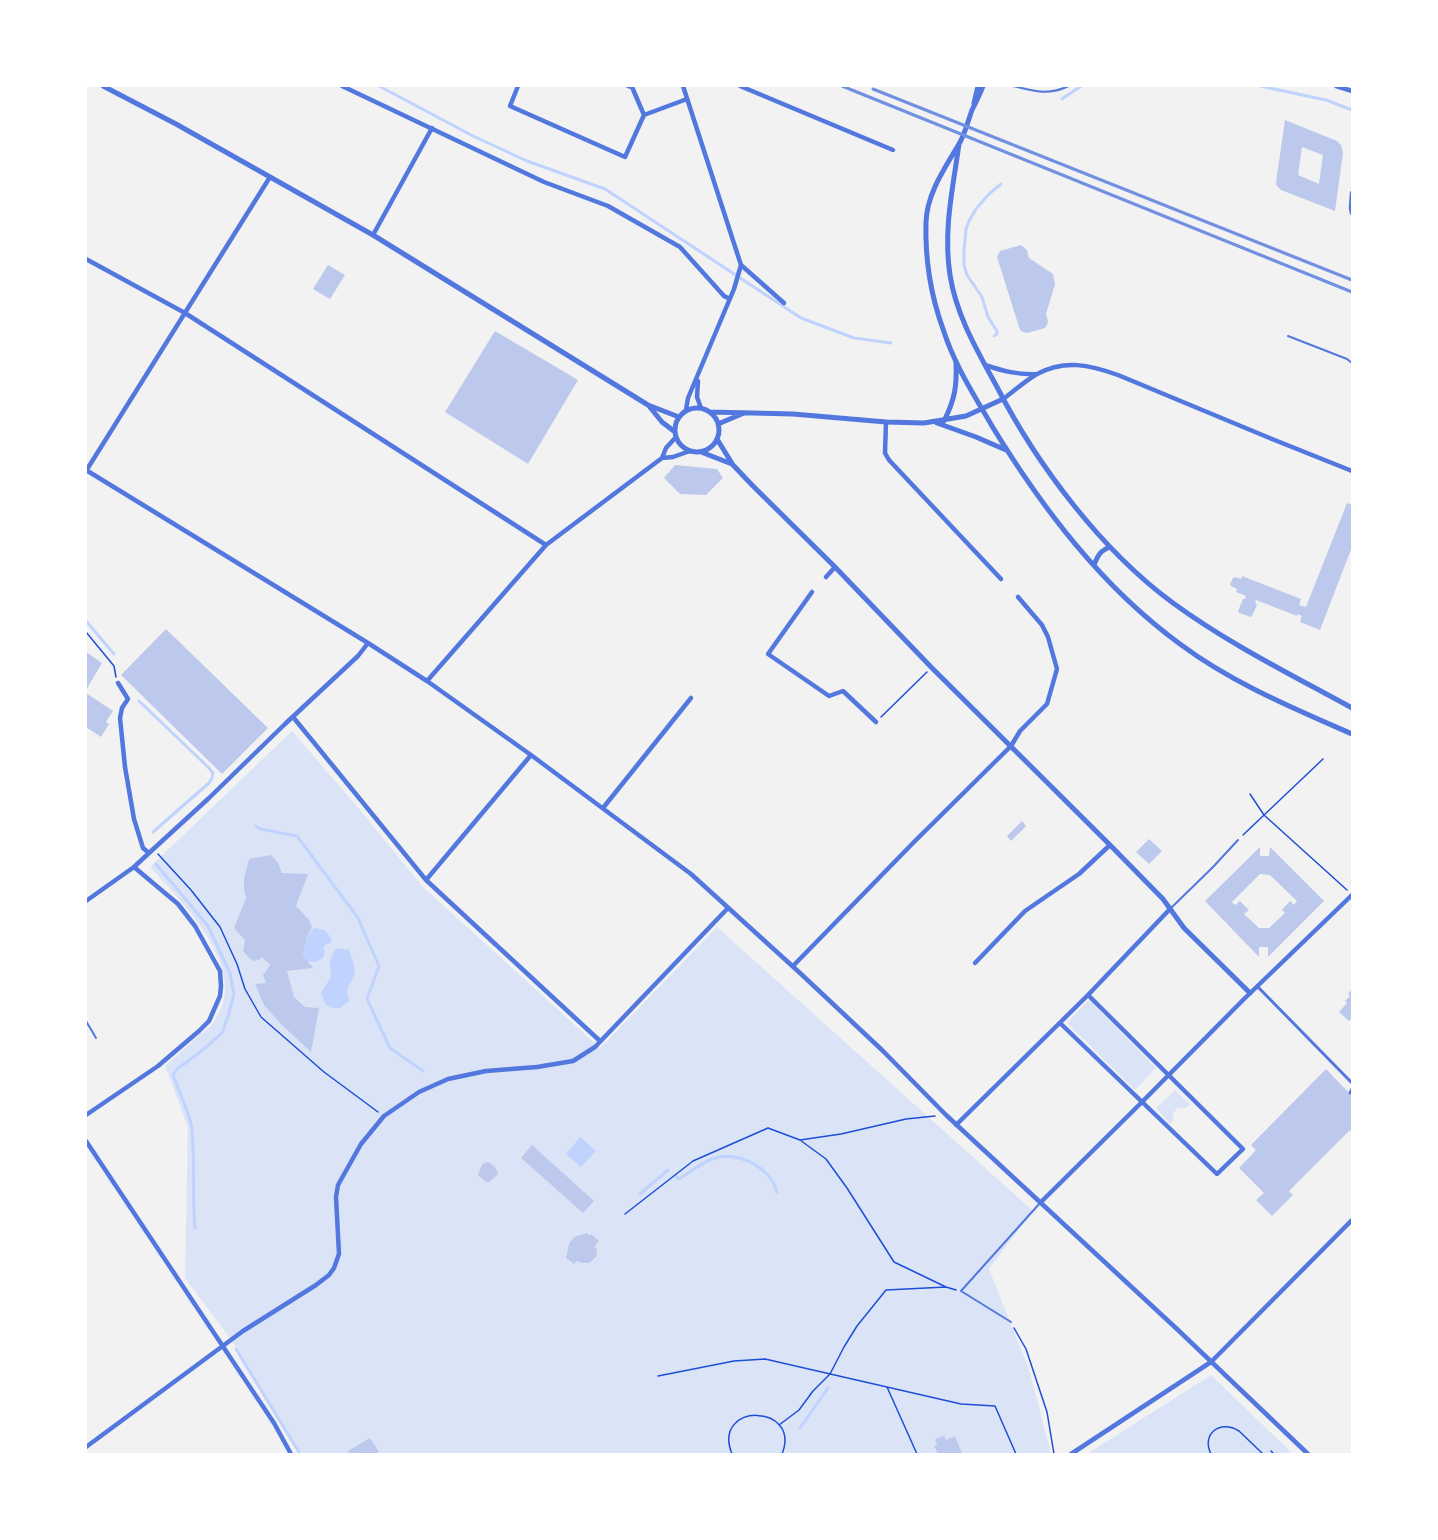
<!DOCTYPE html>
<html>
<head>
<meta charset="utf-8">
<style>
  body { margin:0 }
  #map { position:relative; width:1438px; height:1540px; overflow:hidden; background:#f2f2f2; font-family:Montserrat,sans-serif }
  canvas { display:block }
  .frame { position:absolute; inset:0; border:87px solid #fff; pointer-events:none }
</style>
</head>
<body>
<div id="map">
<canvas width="1438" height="1540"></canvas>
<div class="frame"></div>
</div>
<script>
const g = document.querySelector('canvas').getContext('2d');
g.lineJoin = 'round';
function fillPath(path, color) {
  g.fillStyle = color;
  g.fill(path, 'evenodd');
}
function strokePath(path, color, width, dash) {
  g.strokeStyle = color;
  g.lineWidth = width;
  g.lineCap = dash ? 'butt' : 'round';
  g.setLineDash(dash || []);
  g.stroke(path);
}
const green = new Path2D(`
  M 292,731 L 360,810 L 423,887 L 600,1048 L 717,927 L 1033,1211 L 989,1269 L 1029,1369 L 1051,1454 L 300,1454 L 235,1345 L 185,1278 L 188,1127 L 165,1066 C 176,1056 188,1046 199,1035 C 204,1031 209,1028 213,1023 C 253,970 183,904 150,867 Z
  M 1089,1000 L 1156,1068 L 1135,1090 L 1067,1023 Z
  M 1175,1090 L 1190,1104 L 1186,1108 L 1178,1108 C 1173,1112 1172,1115 1173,1121 L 1170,1124 L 1156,1108 Z
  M 1211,1375 L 1293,1454 L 1087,1454 Z`);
const water = new Path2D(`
  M 314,928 L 325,930 L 331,938 L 331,943 L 325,945 L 323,949 L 325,951 L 323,958 L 315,962 L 308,961 L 303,955 L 306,939 Z
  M 337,948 L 350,950 C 350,957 353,959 354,965 C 357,974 351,982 347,989 L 349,1001 L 340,1008 L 332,1008 L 326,1005 L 321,993 L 331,977 C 330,963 328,959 337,948 Z
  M 580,1137 L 596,1151 L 581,1167 L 566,1154 Z`);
const stream = new Path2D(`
  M 379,86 L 473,136 L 527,161 L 605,189 L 801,318 L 854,338 L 891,343
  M 1260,86 L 1326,100 L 1352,110
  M 1062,99 L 1081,86
  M 994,336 L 997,334 L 997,331 L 988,317 L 982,297 L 967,275 L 964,265 L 964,250 L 966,229 L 969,221 L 976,209 L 989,194 L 1001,184
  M 86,621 L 114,654
  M 139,701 L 208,767 L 213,773 L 212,778 L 209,783 L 153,832
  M 256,826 L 260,829 L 297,836 L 358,918 L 379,966 L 367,999 L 390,1048 L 423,1071
  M 156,864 L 208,926 L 230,973 L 234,994 L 228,1016 L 222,1033 L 199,1053 L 177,1069 L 173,1075 C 178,1089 190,1114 192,1129 C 195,1162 192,1195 195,1228
  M 675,1176 L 679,1179 C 689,1172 700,1164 712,1159 C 735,1149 771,1167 777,1192
  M 640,1194 L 668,1170
  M 236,1349 L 300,1454
  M 800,1428 L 828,1388`);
const building = new Path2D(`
  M 1285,120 L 1337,141 L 1341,145 L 1343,153 L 1335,211 L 1281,190 L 1277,186 L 1276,182 ZM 1302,147 L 1323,155 L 1319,184 L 1298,175 Z
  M 1021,245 L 1027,250 L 1029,258 L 1053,274 L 1055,284 L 1046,314 L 1048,321 L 1047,325 L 1045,328 L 1027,333 L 1023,332 L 1020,330 L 997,257 L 1000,251 Z
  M 328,265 L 345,275 L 330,299 L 313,289 Z
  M 495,331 L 578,380 L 528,464 L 445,412 Z
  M 675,465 L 717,469 L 723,478 L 706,495 L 680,494 L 664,478 Z
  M 1347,503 L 1352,505 L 1352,547 L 1320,630 L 1300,622 L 1302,616 L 1297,614 L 1297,616 L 1256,600 L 1255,602 L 1257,605 L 1252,616 L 1251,617 L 1239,613 L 1238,611 L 1243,599 L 1245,599 L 1246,596 L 1236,592 L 1237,589 L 1231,586 L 1230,584 L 1233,578 L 1235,577 L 1241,579 L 1242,576 L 1301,599 L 1299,605 L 1306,607 Z
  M 166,629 L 268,728 L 222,774 L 121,675 Z
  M 86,652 L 102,663 L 86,690 Z
  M 86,693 L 113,711 L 106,722 L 109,724 L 101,737 L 86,727 Z
  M 1022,821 L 1026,826 L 1011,841 L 1007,836 Z
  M 1149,839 L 1162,851 L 1149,864 L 1136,852 Z
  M 1260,847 L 1260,856 L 1269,856 L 1270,847 L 1324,901 L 1268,957 L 1268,947 L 1259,947 L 1259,957 L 1205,901 ZM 1260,874 L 1270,875 L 1297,901 L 1294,905 L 1290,901 L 1282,910 L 1285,913 L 1269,928 L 1259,928 L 1244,914 L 1249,910 L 1240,901 L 1235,905 L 1232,902 Z
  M 271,855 L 278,863 L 282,873 L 308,874 L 296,906 L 309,920 L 312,927 L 306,939 L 303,955 L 313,968 L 287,971 L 294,997 L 305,1007 L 319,1008 L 311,1052 L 281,1024 L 264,1005 L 255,984 L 266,983 L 263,975 L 270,965 L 262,957 L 259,960 L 254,961 L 248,957 L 243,951 L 245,940 L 234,928 L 246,898 L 244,889 L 244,879 L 249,859 Z
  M 1352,989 L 1352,1018 L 1349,1021 L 1339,1012 L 1347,1003 L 1345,1001 L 1350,996 L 1348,994 Z
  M 1326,1069 L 1352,1096 L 1352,1132 L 1350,1130 L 1289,1191 L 1293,1195 L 1272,1216 L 1256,1200 L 1264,1193 L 1239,1168 L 1256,1150 L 1251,1145 Z
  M 532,1145 L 594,1201 L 583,1213 L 521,1158 Z
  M 488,1162 L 494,1166 L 498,1172 L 497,1175 L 489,1182 L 486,1182 L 478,1175 L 479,1172 L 482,1165 L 484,1163 Z
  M 587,1233 L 589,1236 L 591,1234 L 599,1241 L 594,1247 L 597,1249 L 596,1257 L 589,1263 L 581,1263 L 577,1261 L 574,1264 L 566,1258 L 569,1244 L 574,1237 Z
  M 944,1436 L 946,1440 L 955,1436 L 962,1453 L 959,1454 L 938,1454 L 934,1446 L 937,1445 L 935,1439 Z
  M 370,1438 L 379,1452 L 375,1454 L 350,1454 L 348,1451 Z`);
const path = new Path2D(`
  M 86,632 L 114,666 L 116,677
  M 881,717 L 927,672
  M 1250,794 L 1264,815 L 1347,890
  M 1243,835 L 1323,759
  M 158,854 L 191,890 L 220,927 L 237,964 L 245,989 L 261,1017 L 324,1072 L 378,1112
  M 800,1140 L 841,1134 L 906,1119 L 935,1116
  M 625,1214 L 693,1161 L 768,1128 L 800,1140 L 826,1159 L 847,1188 L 894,1262 L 946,1287
  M 1014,1328 L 1026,1349 L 1047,1412 L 1054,1454
  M 658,1376 L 734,1361 L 765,1359 L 961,1404 L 995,1406 L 1016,1454
  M 887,1387 L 917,1454
  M 779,1425 L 799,1410 L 813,1391 L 830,1374 L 844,1347 L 857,1326 L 886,1290 L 946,1287 L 956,1290
  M 1271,1451 L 1274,1454
  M 732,1454 C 711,1402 802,1403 782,1454
  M 1211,1454 C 1201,1434 1220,1419 1239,1431 L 1263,1454`);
const service = new Path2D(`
  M 1013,86 C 1035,91 1047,96 1069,86
  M 1288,336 L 1347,359 L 1352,363
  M 1170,909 L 1213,867 L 1238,840
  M 86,1021 L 96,1038
  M 1011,1322 L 961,1291 L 1040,1203`);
const pedestrian = new Path2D(`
  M 1257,986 L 1352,1083
  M 1350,1093 L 1352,1089`);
const minor = new Path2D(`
  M 342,86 L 544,182 L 608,206 L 680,247 L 724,296 L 730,299
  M 518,86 L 510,106 L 625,157 L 644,115 L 687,99
  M 628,86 L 632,87 L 644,115
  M 683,86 L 741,265 L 734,289 L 688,398 L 686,410
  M 740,86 L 893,150
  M 1336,86 L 1352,91
  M 1352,193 L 1351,208 L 1352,213
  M 373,235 L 432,128
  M 86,259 L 185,313 L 546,545
  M 741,265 L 784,303
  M 985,365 C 1003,371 1018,375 1037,374
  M 698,381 L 697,397 L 701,408
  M 1003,399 C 1014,391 1025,381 1037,374 C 1065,359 1090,365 1118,375 L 1272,439 L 1352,471
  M 886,422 L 885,453 L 889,460 L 1001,579
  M 662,458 L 666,448 L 676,437
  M 86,470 L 368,643 L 427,681 L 531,755 L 691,874 L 800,973 L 882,1050 L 946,1115 L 1178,1330 L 1308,1454
  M 86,471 L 270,177
  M 826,577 L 835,567
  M 812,592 L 768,654 L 829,696 L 843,691 L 876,722
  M 427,681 L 546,545 L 662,458 L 673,457 L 690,451
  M 118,683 L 128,699 L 122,708 L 120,718 L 125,767 L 134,819 L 143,848 L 149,853
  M 293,717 L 426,880 L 600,1041
  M 603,808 L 691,698
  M 426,880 L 531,755
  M 86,901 L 134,867 L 149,853 L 209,798 L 285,724 L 358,656 L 368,643
  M 975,963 L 1025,911 L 1079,874 L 1110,845
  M 793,966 L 914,842 L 1011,746 L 1020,731 L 1047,704 L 1057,669 L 1048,637 L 1042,625 L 1018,597
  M 1060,1023 L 1217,1174 L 1243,1149 L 1088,995
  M 86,1115 L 158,1066 L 199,1031 L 209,1021 L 220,996 L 221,986 L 220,971 L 195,926 L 178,904 L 134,867
  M 956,1125 L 1088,995 L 1170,909
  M 86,1141 L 274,1423 L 291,1454
  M 1040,1203 L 1141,1103 L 1243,1000 L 1352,895
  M 86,1447 L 243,1331 L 316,1285 L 329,1275 L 334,1268 L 339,1254 L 336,1197 L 338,1185 L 361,1144 L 384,1116 L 419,1092 L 448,1079 L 486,1071 L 537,1067 L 573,1061 L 595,1047 L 728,908
  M 1071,1454 L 1211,1362 L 1352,1220`);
const tertiary = new Path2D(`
  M 103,86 L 176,124 L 373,235 L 648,405 L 679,417
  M 983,86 C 980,94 976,102 972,110 C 968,121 965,134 959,144 C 945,168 927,193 926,222 C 925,258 931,296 943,329 C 954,364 974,395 992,426 C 1042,508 1102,587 1180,644 C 1232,683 1293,708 1352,734
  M 974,103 L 978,86
  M 959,144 C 953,188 943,230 950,275 C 956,315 978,352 997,387 C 1037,465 1102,551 1173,603 C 1229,644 1292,675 1352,708
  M 649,406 L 662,422 L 675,432
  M675 430a22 22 0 1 1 44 0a22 22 0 1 1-44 0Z
  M 710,412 L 793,414 L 886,422 L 924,423 L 966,416 L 1003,399
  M 944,421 C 955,399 957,386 956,362
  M 937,423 L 976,437 L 1006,450
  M 718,424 L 744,413
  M 717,439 L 733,465 L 753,486 L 835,567 L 932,668 L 1110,845 L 1163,899 L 1184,928 L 1250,993
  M 701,452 L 732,464
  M 1094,565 C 1098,555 1100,551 1110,547`);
const rail = new Path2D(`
  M 842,86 L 1352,292
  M 873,89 L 1352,280`);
fillPath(green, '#dbe4f7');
fillPath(water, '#bfd3fe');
strokePath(stream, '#bfd3fe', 3);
fillPath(building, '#bdc9ec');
strokePath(path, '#1d4ed8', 1.5);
strokePath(service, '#5277de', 2);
strokePath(pedestrian, '#5277de', 3);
strokePath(minor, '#5277de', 4.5);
strokePath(tertiary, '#5277de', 5);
strokePath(rail, '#7290e2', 3);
</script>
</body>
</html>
